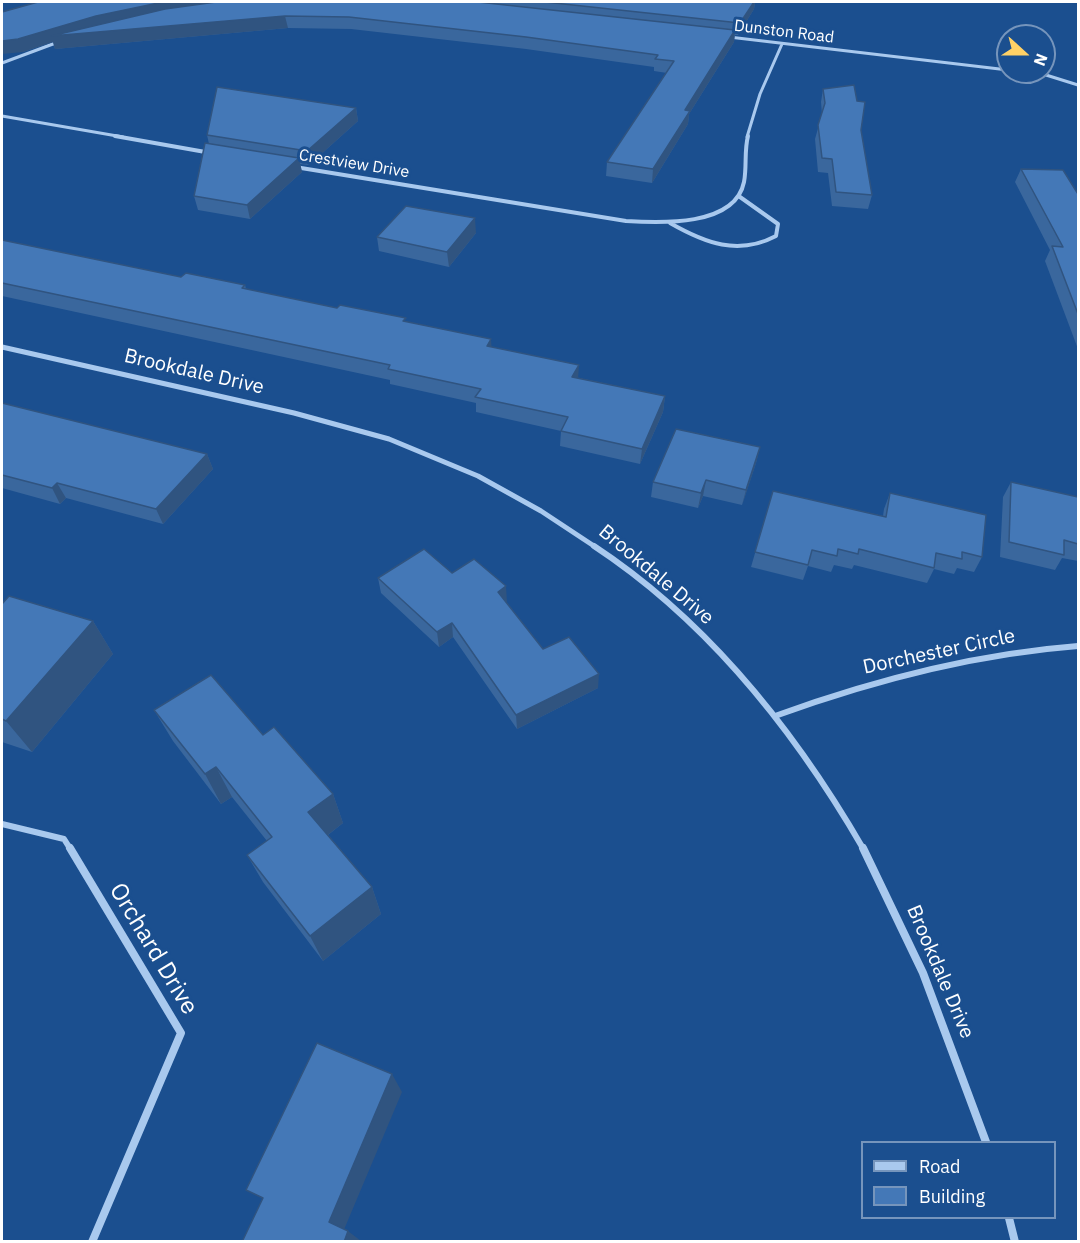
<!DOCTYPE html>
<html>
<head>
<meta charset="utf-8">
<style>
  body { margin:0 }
  #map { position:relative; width:1080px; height:1243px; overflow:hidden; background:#1b4f8f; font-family:"IBM Plex Sans",sans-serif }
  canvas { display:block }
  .frame { position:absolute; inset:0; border:3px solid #fff; pointer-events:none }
  .legend { position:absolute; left:861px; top:1141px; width:195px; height:78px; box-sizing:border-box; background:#1b4f8f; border:2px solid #7695bc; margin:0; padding:8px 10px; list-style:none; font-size:18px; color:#fff }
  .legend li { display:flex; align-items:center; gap:12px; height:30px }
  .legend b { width:30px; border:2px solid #7695bc }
  .north { position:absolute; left:996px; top:24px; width:60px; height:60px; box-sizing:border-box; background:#1b4f8f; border:2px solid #7695bc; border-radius:50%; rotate:111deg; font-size:16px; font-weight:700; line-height:24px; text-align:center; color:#fff }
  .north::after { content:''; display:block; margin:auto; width:21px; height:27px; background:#ffd166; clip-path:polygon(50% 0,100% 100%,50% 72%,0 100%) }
</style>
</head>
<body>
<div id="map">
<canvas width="1080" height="1243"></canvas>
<div class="frame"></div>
<ul class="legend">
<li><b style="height:8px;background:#a9c9ee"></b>Road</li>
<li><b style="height:16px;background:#4478b7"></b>Building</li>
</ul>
<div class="north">N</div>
</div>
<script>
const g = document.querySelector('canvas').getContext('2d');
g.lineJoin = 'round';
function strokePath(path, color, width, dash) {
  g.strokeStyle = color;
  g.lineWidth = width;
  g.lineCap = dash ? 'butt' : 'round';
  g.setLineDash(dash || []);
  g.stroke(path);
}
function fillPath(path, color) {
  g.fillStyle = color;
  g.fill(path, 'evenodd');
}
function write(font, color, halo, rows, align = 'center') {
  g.font = font + ' "IBM Plex Sans",sans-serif';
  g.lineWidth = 6;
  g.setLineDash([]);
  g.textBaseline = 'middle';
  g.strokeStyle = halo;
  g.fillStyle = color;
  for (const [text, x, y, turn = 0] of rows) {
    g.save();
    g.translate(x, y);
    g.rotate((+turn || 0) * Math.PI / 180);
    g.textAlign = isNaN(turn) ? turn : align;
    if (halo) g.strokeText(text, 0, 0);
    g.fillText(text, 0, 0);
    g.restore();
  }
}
const minorFar4 = new Path2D(`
  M 729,37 L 1008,70
  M 2,63 L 61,41
  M 1023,72 L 1046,75 L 1078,85
  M 2,116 L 123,137
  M 747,137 L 760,94 L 782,44`);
const minorFar3 = new Path2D(`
  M 115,136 L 211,153
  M 295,167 L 626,221 C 660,223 735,227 744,182 C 747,167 744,151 748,136
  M 670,223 C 705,243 738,256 776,236 L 778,224 L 740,197`);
const minorFar2 = new Path2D(`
  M 2,347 L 294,413 L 389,439 L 478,476 L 541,511 L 597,548`);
const minorFar1 = new Path2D(`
  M 594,546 C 708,621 797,734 864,850
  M 775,716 C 874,680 973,654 1078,646
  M 2,824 L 64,839 L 71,850`);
const minor = new Path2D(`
  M 70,848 L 181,1033 L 92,1242
  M 863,848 L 923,973 L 986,1142
  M 1009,1218 L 1015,1242`);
const wall = new Path2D(`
  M 38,2 L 755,2 L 754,9 L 738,35 L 735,35 L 734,42 L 689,114 L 688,124 L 652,183 L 606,176 L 607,162 L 667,73 L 654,71 L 654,67 L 526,49 L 351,29 L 288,28 L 55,49 L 53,42 L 23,52 Z
  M 823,89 L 861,130 L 872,195 L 868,209 L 832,206 L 828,173 L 818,172 L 815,139 L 822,114 L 821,102 Z
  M 356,108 L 358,121 L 309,165 L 300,164 L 302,172 L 250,219 L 198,210 L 194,196 L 209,144 L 207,135 Z
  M 1021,169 L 1078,194 L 1078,349 L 1045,261 L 1050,250 L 1015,182 Z
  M 476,233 L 449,267 L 379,251 L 377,237 Z
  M 2,240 L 181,277 L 245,285 L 246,289 L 337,308 L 492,347 L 579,378 L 665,396 L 663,412 L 640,464 L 560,446 L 561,431 L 476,412 L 476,403 L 390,384 L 390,380 L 2,296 Z
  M 2,403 L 207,454 L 213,469 L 163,524 L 66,498 L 60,504 L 2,488 Z
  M 760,447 L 756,463 L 742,505 L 703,496 L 698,508 L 651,497 L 653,482 Z
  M 1011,482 L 1078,497 L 1078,561 L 1062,558 L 1055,570 L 1000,557 L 1003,497 Z
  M 773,491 L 883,516 L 884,509 L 890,493 L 982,557 L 974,572 L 957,568 L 954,574 L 934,569 L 927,583 L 854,565 L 852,569 L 834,565 L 831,572 L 808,566 L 803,580 L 751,567 Z
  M 452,573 L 507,602 L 506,602 L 543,649 L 598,688 L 517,729 L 453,637 L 439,647 L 381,593 L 378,578 Z
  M 2,604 L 93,621 L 113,654 L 32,752 L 2,742 Z
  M 154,710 L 263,735 L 333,794 L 343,823 L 328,835 L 372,887 L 381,914 L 323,961 L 263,882 L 247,855 L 267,841 L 232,797 L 221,804 L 173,741 Z`);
const shadedWall = new Path2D(`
  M 163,2 L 248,2 L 285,16 L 288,28 L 55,49 L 53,42 L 23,52 L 2,54 L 2,41 L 96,16 Z
  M 754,2 L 755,2 L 754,9 L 738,35 L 740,23 Z
  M 735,30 L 734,42 L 689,114 L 688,124 L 652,183 L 653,169 L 685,110 Z
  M 356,108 L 358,121 L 309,165 L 307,151 Z
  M 299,158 L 302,172 L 250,219 L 247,205 Z
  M 475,218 L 476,233 L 449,267 L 447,252 Z
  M 491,339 L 492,354 L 487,346 Z
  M 579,365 L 578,380 L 572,377 Z
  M 665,396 L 663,412 L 640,464 L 642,449 Z
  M 760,447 L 756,463 L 742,505 L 746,490 Z
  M 207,454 L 213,469 L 163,524 L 156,509 Z
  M 706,480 L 703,496 L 698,508 L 701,493 Z
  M 57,483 L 66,498 L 60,504 L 52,488 Z
  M 506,586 L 507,602 L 499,607 L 498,592 Z
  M 93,621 L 113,654 L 32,752 L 6,721 Z
  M 452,623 L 453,637 L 439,647 L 437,632 Z
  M 599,674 L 598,688 L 517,729 L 516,715 Z
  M 216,767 L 232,797 L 221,804 L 205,774 Z
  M 333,794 L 343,823 L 320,841 L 308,812 Z
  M 372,887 L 381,914 L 323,961 L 310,936 Z
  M 392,1074 L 402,1092 L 343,1232 L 329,1222 Z
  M 348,1231 L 361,1241 L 361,1242 L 344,1242 Z`);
const building = new Path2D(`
  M 38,2 L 163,2 L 96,16 L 18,39 L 2,41 L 2,12 Z
  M 216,2 L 478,2 L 735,30 L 685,110 L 690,111 L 653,169 L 607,162 L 674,61 L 655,59 L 658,55 L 526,37 L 349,17 L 285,16 L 51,36 L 165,9 Z
  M 545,2 L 754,2 L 740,23 Z
  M 854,85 L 857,101 L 865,102 L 861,130 L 872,195 L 836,192 L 832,159 L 822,158 L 818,125 L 825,103 L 823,89 Z
  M 217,87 L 356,108 L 307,151 L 207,135 Z
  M 205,143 L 299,158 L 247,205 L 194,196 Z
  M 1021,169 L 1063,170 L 1078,194 L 1078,314 L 1052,246 L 1063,247 Z
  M 406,206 L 475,218 L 447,252 L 377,237 Z
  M 2,240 L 181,277 L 186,273 L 245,285 L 242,288 L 337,308 L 340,305 L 406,318 L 403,321 L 491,339 L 487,346 L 579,365 L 572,377 L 665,396 L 642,449 L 561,431 L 568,417 L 475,397 L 481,389 L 388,369 L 390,365 L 2,283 Z
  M 2,403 L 207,454 L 156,509 L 57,483 L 52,488 L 2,475 Z
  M 676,429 L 760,447 L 746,490 L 706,480 L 701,493 L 653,482 Z
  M 1011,482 L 1078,497 L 1078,544 L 1064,540 L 1064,555 L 1009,542 Z
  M 773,491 L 886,517 L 890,493 L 986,515 L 982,557 L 962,552 L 962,559 L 936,553 L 934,568 L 859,549 L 858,554 L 838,549 L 837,556 L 812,550 L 808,565 L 755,552 Z
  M 424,549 L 452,573 L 474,559 L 506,586 L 498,592 L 543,649 L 569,637 L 599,674 L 516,715 L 452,623 L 437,632 L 378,578 Z
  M 9,596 L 93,621 L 6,721 L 2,719 L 2,604 Z
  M 211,675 L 263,735 L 274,727 L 333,794 L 308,812 L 372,887 L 310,936 L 247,855 L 272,837 L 216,767 L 205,774 L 154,710 Z
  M 317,1043 L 392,1074 L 329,1222 L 348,1231 L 344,1242 L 242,1242 L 263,1198 L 246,1190 Z`);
const farStreetnames = [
  ["Dunston Road",784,32,7],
  ["Crestview Drive",354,164,9]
];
const streetNames = [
  ["Brookdale Drive",194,372,13],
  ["Brookdale Drive",656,575,40],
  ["Dorchester Circle",939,652,-12],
  ["Brookdale Drive",940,972,67]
];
const nearStreetnames = [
  ["Orchard Drive",153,949,59]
];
strokePath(minorFar4, '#a9c9ee', 3);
strokePath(minorFar3, '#a9c9ee', 4);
strokePath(minorFar2, '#a9c9ee', 5);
strokePath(minorFar1, '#a9c9ee', 6);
strokePath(minor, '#a9c9ee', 8);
fillPath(wall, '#3a679d');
fillPath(shadedWall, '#305480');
fillPath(building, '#4478b7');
strokePath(building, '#305480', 1.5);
write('16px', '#fff', '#1b4f8f', farStreetnames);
write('20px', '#fff', '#1b4f8f', streetNames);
write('24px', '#fff', '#1b4f8f', nearStreetnames);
</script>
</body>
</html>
